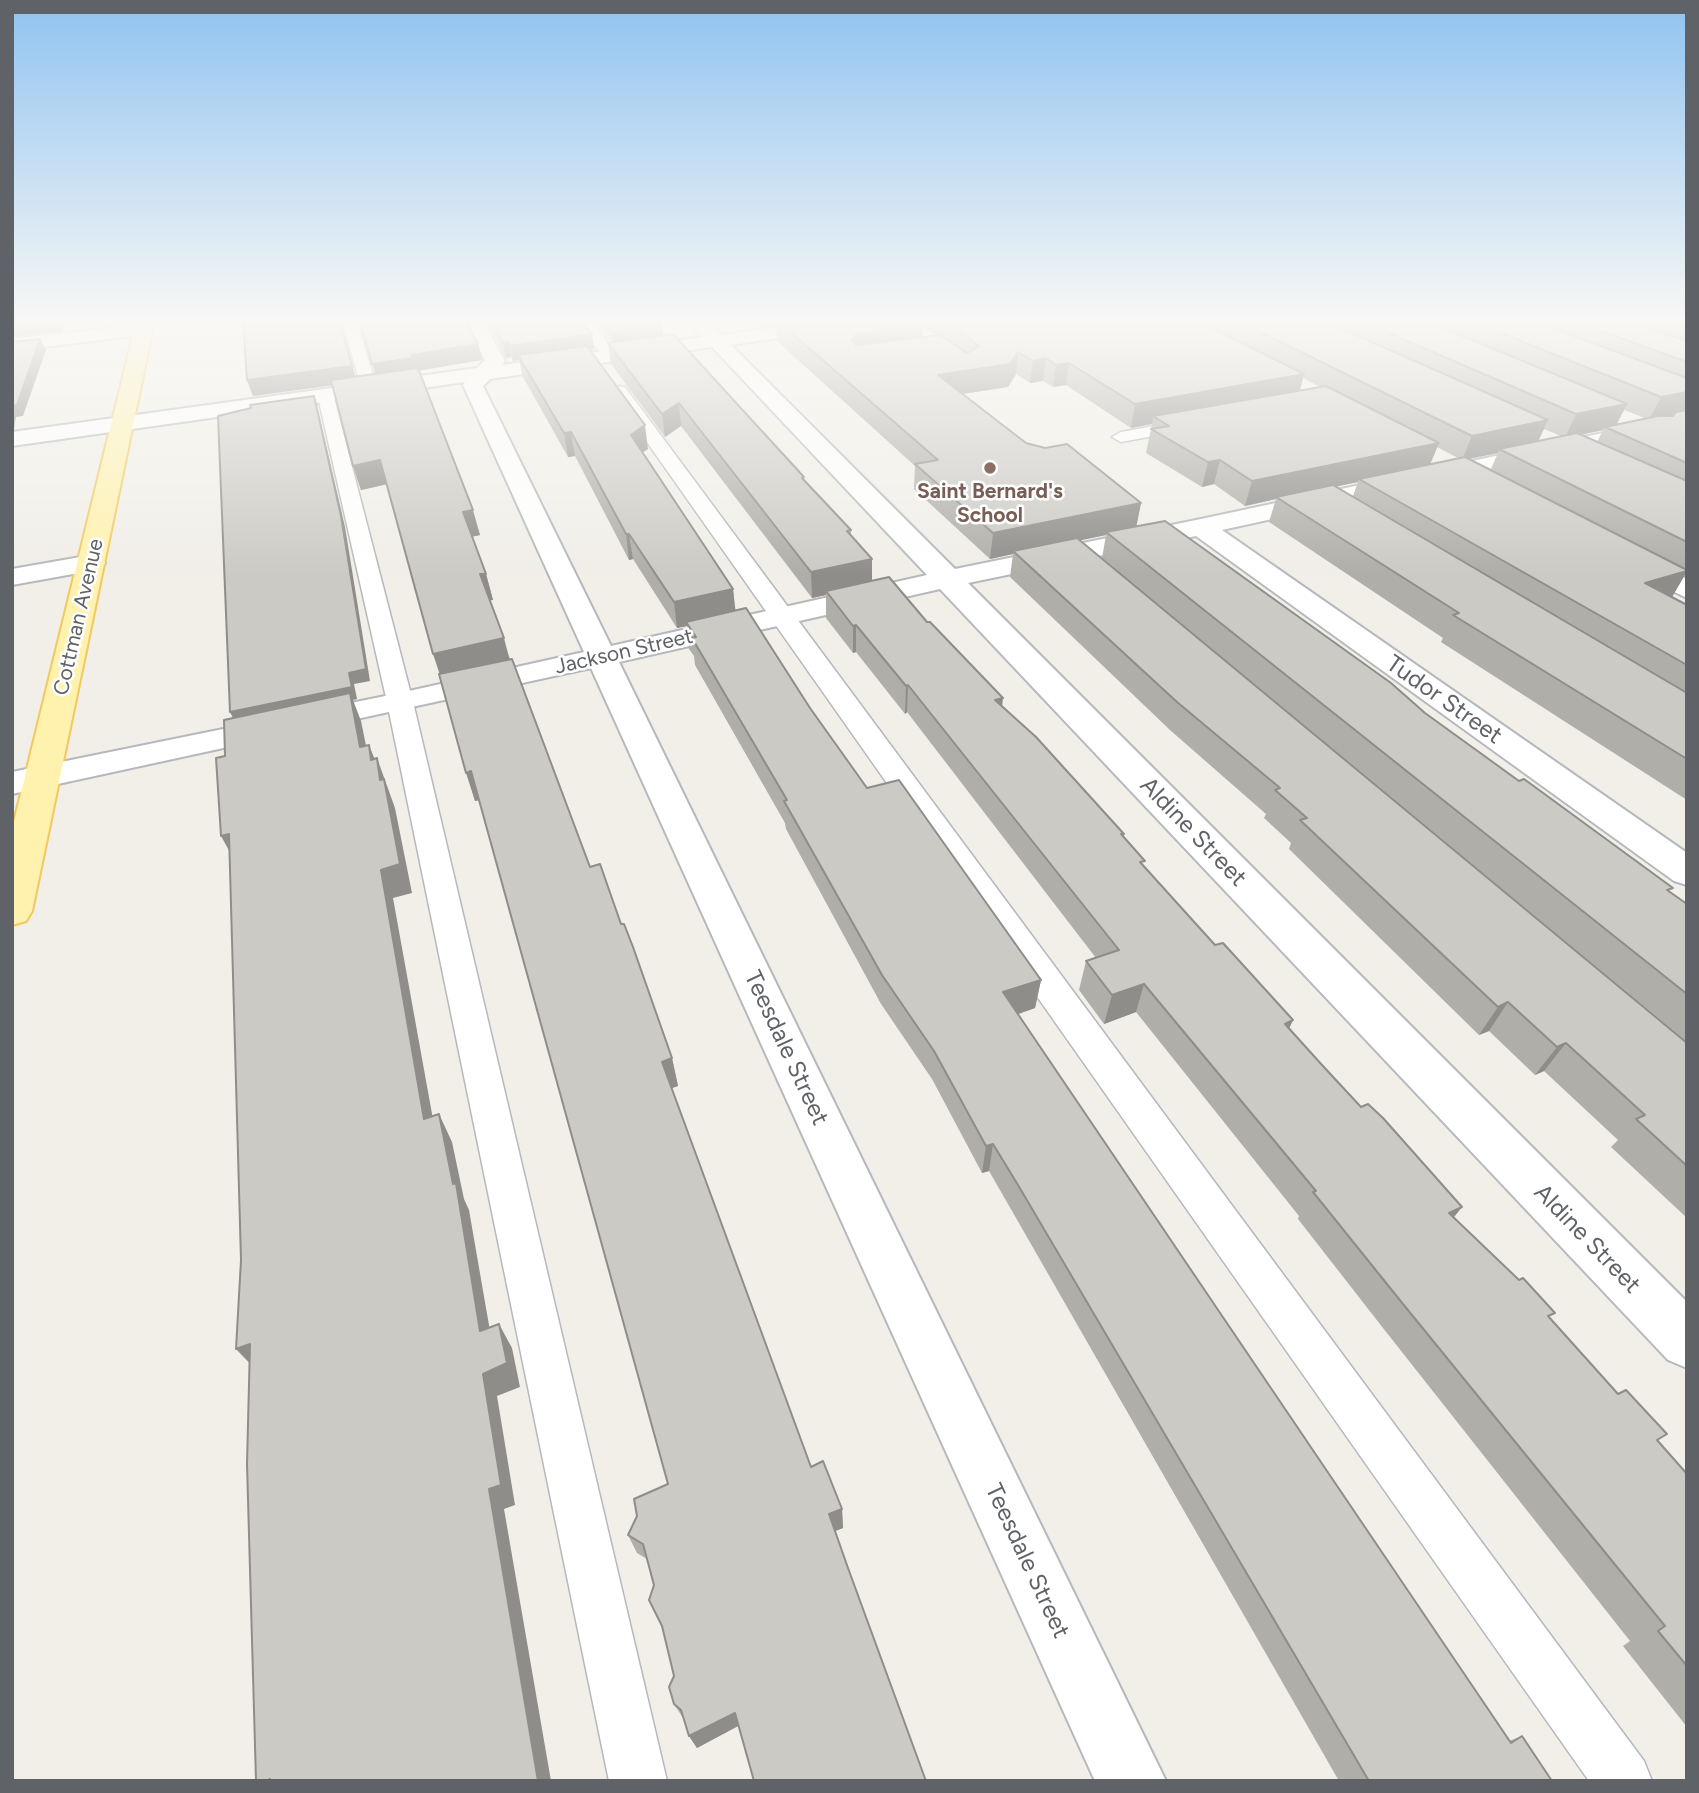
<!DOCTYPE html>
<html>
<head>
<meta charset="utf-8">
<style>
  body { margin:0 }
  #map { position:relative; width:1699px; height:1793px; overflow:hidden; background:#f1efe8; font-family:Figtree,sans-serif }
  canvas { display:block }
  .frame { position:absolute; inset:0; border:14px solid #5f6368; pointer-events:none }
</style>
</head>
<body>
<div id="map">
<canvas width="1699" height="1793"></canvas>
<div class="frame"></div>
</div>
<script>
const g = document.querySelector('canvas').getContext('2d');
g.lineJoin = 'round';
function strokePath(path, color, width, dash) {
  g.strokeStyle = color;
  g.lineWidth = width;
  g.lineCap = dash ? 'butt' : 'round';
  g.setLineDash(dash || []);
  g.stroke(path);
}
function fillPath(path, color) {
  g.fillStyle = color;
  g.fill(path, 'evenodd');
}
function write(font, color, halo, rows, align = 'center') {
  g.font = font + ' Figtree,sans-serif';
  g.lineWidth = 5;
  g.setLineDash([]);
  g.textBaseline = 'middle';
  g.strokeStyle = halo;
  g.fillStyle = color;
  for (const [text, x, y, turn = 0] of rows) {
    g.save();
    g.translate(x, y);
    g.rotate((+turn || 0) * Math.PI / 180);
    g.textAlign = isNaN(turn) ? turn : align;
    if (halo) g.strokeText(text, 0, 0);
    g.fillText(text, 0, 0);
    g.restore();
  }
}
const lane = new Path2D(`
  M 343,323 L 357,323 L 378,391 L 376,395 L 364,395 L 362,391 Z
  M 578,323 L 593,323 L 619,357 L 617,360 L 605,360 Z
  M 619,386 L 625,387 L 1644,1761 L 1652,1781 L 1589,1781 L 611,391 Z
  M 326,392 L 334,397 L 413,702 L 667,1781 L 609,1781 L 387,702 L 318,397 Z
  M 1192,419 L 1201,424 L 1198,428 L 1121,442 L 1112,437 L 1121,432 Z`);
const street = new Path2D(`
  M 466,323 L 484,323 L 505,361 L 502,365 L 702,337 L 690,323 L 709,323 L 721,335 L 808,323 L 855,323 L 852,327 L 846,328 L 731,345 L 955,569 L 1201,519 L 1687,415 L 1687,428 L 1222,530 L 1687,853 L 1687,885 L 1674,881 L 1196,536 L 968,583 L 1687,1302 L 1687,1368 L 1668,1360 L 940,589 L 619,662 L 1166,1781 L 1095,1781 L 591,668 L 12,794 L 12,772 L 400,693 L 584,652 L 463,385 L 465,382 L 12,446 L 12,432 L 477,368 L 485,360 ZM 712,347 L 927,575 L 611,646 L 483,386 L 490,379 Z
  M 143,324 L 152,330 L 150,334 L 12,351 L 12,339 Z
  M 1633,554 L 1687,579 L 1687,598 L 1624,568 L 1620,562 L 1624,556 Z
  M 92,555 L 101,557 L 105,563 L 101,569 L 12,585 L 12,569 Z`);
const primary = new Path2D(`
  M 136,323 L 154,323 L 32,911 L 26,921 L 12,925 L 12,830 Z`);
const wall = new Path2D(`
  M 360,323 L 478,344 L 482,360 L 419,370 L 480,535 L 472,537 L 486,574 L 493,600 L 490,600 L 510,659 L 590,867 L 621,924 L 672,1058 L 678,1086 L 671,1088 L 811,1467 L 842,1509 L 843,1528 L 835,1531 L 738,1726 L 697,1748 L 689,1736 L 683,1718 L 674,1704 L 674,1676 L 647,1559 L 637,1553 L 628,1535 L 668,1484 L 479,800 L 475,801 L 387,484 L 361,490 L 353,466 L 332,385 L 253,396 L 247,380 L 340,324 L 355,377 L 376,374 Z
  M 487,323 L 583,323 L 594,349 L 590,350 L 648,449 L 643,452 L 733,589 L 735,611 L 810,708 L 867,788 L 1041,980 L 1035,1008 L 1017,1014 L 1509,1741 L 1522,1736 L 1552,1781 L 1339,1781 L 1012,1211 L 989,1171 L 982,1173 L 932,1079 L 881,1004 L 786,829 L 785,823 L 695,665 L 694,656 L 689,649 L 687,626 L 677,628 L 633,559 L 629,560 L 575,456 L 568,457 L 523,377 L 519,360 L 513,361 L 511,357 L 506,358 Z
  M 596,323 L 662,323 L 663,335 L 804,477 L 804,480 L 851,530 L 851,535 L 872,559 L 872,581 L 927,622 L 1002,706 L 1124,834 L 1124,837 L 1144,866 L 1215,945 L 1293,1020 L 1289,1028 L 1361,1107 L 1462,1207 L 1454,1217 L 1550,1318 L 1687,1474 L 1687,1727 L 1623,1646 L 1630,1641 L 1383,1328 L 1298,1219 L 1299,1216 L 1136,1012 L 1104,1024 L 1079,990 L 1086,961 L 1096,958 L 907,712 L 905,714 L 856,652 L 853,653 L 826,618 L 826,595 L 812,598 L 681,426 L 665,437 L 611,364 L 608,343 L 611,342 Z
  M 757,323 L 1687,323 L 1687,576 L 1685,575 L 1672,597 L 1671,597 L 1687,605 L 1687,800 L 1441,642 L 1443,638 L 1269,522 L 1276,499 L 1245,506 L 1214,484 L 1202,487 L 1146,453 L 1152,424 L 1131,428 L 1066,385 L 1053,387 L 1043,381 L 1030,383 L 1016,374 L 1008,387 L 962,394 L 1026,443 L 1141,503 L 1136,527 L 1425,713 L 1687,904 L 1687,1042 L 1102,558 L 1106,535 L 1079,540 L 1687,1043 L 1687,1218 L 1611,1147 L 1618,1140 L 1544,1071 L 1535,1075 L 1489,1031 L 1479,1035 L 1289,849 L 1291,843 L 1264,818 L 1266,814 L 1170,730 L 1010,577 L 1013,554 L 990,559 L 914,489 L 915,466 L 777,341 L 776,325 L 762,327 ZM 923,326 L 935,335 L 922,337 ZM 1303,378 L 1320,387 L 1300,391 ZM 1624,410 L 1645,418 L 1617,424 ZM 1544,429 L 1561,436 L 1538,441 ZM 1603,430 L 1597,442 L 1581,435 ZM 1437,447 L 1458,458 L 1430,464 ZM 1498,453 L 1491,469 L 1470,459 ZM 1358,482 L 1353,496 L 1336,486 Z`);
const shadedWall = new Path2D(`
  M 40,323 L 64,323 L 62,331 L 12,337 L 12,326 Z
  M 340,323 L 341,323 L 340,324 L 357,382 L 253,396 L 247,380 Z
  M 657,323 L 662,323 L 663,336 L 614,347 L 612,332 Z
  M 762,323 L 776,323 L 776,325 L 762,327 Z
  M 923,323 L 922,344 L 856,355 L 852,341 L 856,334 Z
  M 592,334 L 594,349 L 521,360 L 518,355 L 519,360 L 513,361 L 510,346 Z
  M 40,339 L 46,350 L 23,416 L 16,417 L 14,429 L 12,430 L 12,406 Z
  M 508,342 L 511,357 L 506,358 L 503,343 Z
  M 478,344 L 482,360 L 417,371 L 377,379 L 372,364 L 412,355 Z
  M 1018,352 L 1016,374 L 1008,387 L 936,398 L 938,375 Z
  M 1046,358 L 1043,381 L 1030,383 L 1033,361 Z
  M 1069,363 L 1066,385 L 1053,387 L 1056,365 Z
  M 1304,374 L 1298,397 L 1153,416 L 1152,424 L 1131,428 L 1135,404 Z
  M 1687,392 L 1687,413 L 1649,420 L 1661,397 Z
  M 314,396 L 317,406 L 345,527 L 370,681 L 354,684 L 357,699 L 353,700 L 361,721 L 372,775 L 236,724 L 230,712 Z
  M 679,403 L 681,426 L 665,437 L 662,414 Z
  M 1627,404 L 1615,427 L 1605,427 L 1603,430 L 1565,438 L 1576,414 Z
  M 1548,420 L 1537,444 L 1499,449 L 1498,453 L 1462,460 L 1472,436 Z
  M 645,425 L 648,449 L 634,458 L 631,435 Z
  M 571,432 L 575,456 L 568,457 L 564,433 Z
  M 1439,443 L 1429,467 L 1359,479 L 1358,482 L 1279,499 L 1276,497 L 1276,499 L 1245,506 L 1252,481 Z
  M 380,460 L 388,484 L 361,490 L 353,466 Z
  M 1220,460 L 1214,484 L 1202,487 L 1208,462 Z
  M 1141,503 L 1136,528 L 1106,532 L 1106,535 L 1016,554 L 1013,551 L 1013,554 L 990,559 L 993,533 Z
  M 473,510 L 480,535 L 469,537 L 463,512 Z
  M 626,534 L 629,534 L 633,559 L 629,560 Z
  M 872,559 L 872,585 L 826,591 L 826,595 L 812,598 L 811,572 Z
  M 1687,571 L 1672,597 L 1630,610 L 1645,583 Z
  M 480,574 L 486,574 L 493,600 L 487,601 Z
  M 733,589 L 736,615 L 686,622 L 687,626 L 677,628 L 674,602 Z
  M 856,625 L 856,652 L 853,653 L 853,626 Z
  M 504,638 L 511,666 L 442,681 L 433,654 Z
  M 908,685 L 907,712 L 905,714 L 906,686 Z
  M 1003,698 L 1000,726 L 995,700 Z
  M 369,745 L 379,770 L 377,758 L 395,808 L 412,893 L 393,898 L 438,1147 L 424,1119 L 381,870 L 371,760 Z
  M 471,771 L 480,800 L 475,801 L 466,773 Z
  M 229,834 L 237,865 L 221,836 Z
  M 1041,980 L 1035,1008 L 999,1021 L 1003,992 Z
  M 1144,984 L 1136,1012 L 1104,1024 L 1112,995 Z
  M 1508,1002 L 1489,1031 L 1479,1035 L 1498,1007 Z
  M 1293,1020 L 1280,1048 L 1285,1024 Z
  M 1566,1043 L 1544,1071 L 1535,1075 L 1557,1047 Z
  M 672,1058 L 678,1086 L 667,1090 L 662,1062 Z
  M 439,1114 L 452,1142 L 464,1199 L 469,1210 L 494,1354 L 480,1331 Z
  M 993,1144 L 989,1171 L 982,1173 L 986,1146 Z
  M 1462,1207 L 1441,1233 L 1449,1213 Z
  M 499,1324 L 512,1348 L 520,1387 L 497,1396 L 515,1505 L 504,1509 L 551,1781 L 538,1781 L 489,1489 L 483,1374 Z
  M 250,1344 L 259,1373 L 236,1349 Z
  M 842,1509 L 843,1528 L 830,1533 L 829,1514 Z
  M 735,1713 L 740,1725 L 697,1748 L 689,1736 Z`);
const building = new Path2D(`
  M 12,323 L 40,323 L 12,326 Z
  M 243,323 L 340,323 L 352,366 L 247,380 Z
  M 360,323 L 467,323 L 478,344 L 412,355 L 413,358 L 372,364 Z
  M 492,323 L 583,323 L 592,334 L 510,346 L 508,342 L 503,343 Z
  M 605,323 L 659,323 L 661,325 L 612,332 Z
  M 780,323 L 922,323 L 856,334 L 852,341 L 856,345 L 940,335 L 967,353 L 979,346 L 948,323 L 1202,323 L 1304,374 L 1135,404 L 1069,363 L 1056,365 L 1046,358 L 1033,361 L 1018,352 L 1010,364 L 938,375 L 1026,443 L 1045,448 L 1067,444 L 1141,503 L 993,533 L 915,464 L 938,460 Z
  M 1242,323 L 1329,323 L 1548,420 L 1472,436 Z
  M 1366,323 L 1431,323 L 1627,404 L 1576,414 Z
  M 1476,323 L 1539,323 L 1687,378 L 1687,392 L 1661,397 Z
  M 1579,323 L 1633,323 L 1687,341 L 1687,362 Z
  M 673,334 L 804,477 L 802,478 L 851,530 L 847,531 L 872,559 L 811,572 L 679,403 L 662,414 L 608,343 Z
  M 40,339 L 17,405 L 12,406 L 12,342 Z
  M 587,346 L 645,425 L 631,435 L 733,589 L 674,602 L 629,534 L 626,534 L 571,432 L 564,433 L 518,355 Z
  M 418,368 L 473,510 L 463,512 L 486,574 L 480,574 L 504,638 L 433,654 L 380,460 L 353,466 L 331,380 Z
  M 1326,386 L 1439,443 L 1252,481 L 1220,460 L 1208,462 L 1151,429 L 1169,426 L 1153,416 Z
  M 314,396 L 341,516 L 366,669 L 349,673 L 352,687 L 230,712 L 218,416 L 251,408 L 250,405 Z
  M 1687,410 L 1687,463 L 1605,427 L 1658,416 L 1673,416 L 1676,412 Z
  M 1577,433 L 1687,481 L 1687,542 L 1499,449 Z
  M 1465,457 L 1687,570 L 1687,571 L 1645,583 L 1687,605 L 1687,665 L 1359,479 Z
  M 1333,485 L 1687,693 L 1687,759 L 1453,615 L 1459,613 L 1276,497 Z
  M 1165,521 L 1391,683 L 1425,713 L 1519,781 L 1524,779 L 1673,888 L 1667,890 L 1687,904 L 1687,994 L 1106,532 Z
  M 1077,538 L 1687,1043 L 1687,1166 L 1636,1119 L 1645,1115 L 1566,1043 L 1557,1047 L 1508,1002 L 1498,1007 L 1300,820 L 1307,818 L 1275,790 L 1280,788 L 1177,702 L 1013,551 Z
  M 889,577 L 927,622 L 930,622 L 1003,698 L 995,700 L 1036,737 L 1124,834 L 1121,834 L 1145,861 L 1140,862 L 1215,945 L 1223,943 L 1293,1020 L 1285,1024 L 1322,1065 L 1361,1107 L 1368,1104 L 1383,1118 L 1462,1207 L 1449,1213 L 1519,1280 L 1523,1278 L 1555,1313 L 1548,1316 L 1618,1394 L 1626,1390 L 1667,1434 L 1657,1440 L 1687,1474 L 1687,1666 L 1658,1631 L 1665,1626 L 1403,1304 L 1313,1192 L 1316,1191 L 1144,984 L 1112,995 L 1086,961 L 1119,950 L 908,685 L 906,686 L 856,625 L 853,626 L 826,591 Z
  M 746,608 L 810,708 L 867,788 L 899,780 L 1041,980 L 1003,992 L 1511,1743 L 1522,1736 L 1552,1781 L 1369,1781 L 1018,1185 L 993,1144 L 986,1146 L 934,1051 L 882,975 L 784,801 L 787,800 L 692,638 L 696,637 L 686,622 Z
  M 512,659 L 590,867 L 600,864 L 621,924 L 624,924 L 633,947 L 672,1058 L 662,1062 L 811,1467 L 823,1461 L 842,1509 L 829,1514 L 848,1568 L 926,1781 L 754,1781 L 735,1713 L 689,1736 L 681,1710 L 674,1704 L 669,1687 L 674,1676 L 662,1626 L 649,1600 L 654,1585 L 643,1544 L 628,1535 L 637,1516 L 634,1499 L 668,1484 L 471,771 L 466,773 L 439,674 Z
  M 350,693 L 360,747 L 369,745 L 371,760 L 377,758 L 380,780 L 384,779 L 400,864 L 381,870 L 424,1119 L 439,1114 L 453,1184 L 456,1183 L 480,1331 L 499,1324 L 507,1363 L 483,1374 L 501,1485 L 489,1489 L 538,1781 L 269,1781 L 270,1779 L 266,1781 L 256,1781 L 247,1464 L 250,1344 L 236,1349 L 241,1260 L 229,834 L 221,836 L 216,758 L 225,756 L 224,720 Z`);
const markers = [
  [990,468,7,"#8d6e63"]
];
const farEducationnames = [
  ["Saint Bernard's",990,492],
  ["School",990,516]
];
const farStreetnames = [
  ["Cottman Avenue",79,617,-77],
  ["Jackson Street",624,652,-13]
];
const streetNames = [
  ["Tudor Street",1444,700,35],
  ["Aldine Street",1193,832,46],
  ["Teesdale Street",786,1048,65],
  ["Aldine Street",1587,1239,46],
  ["Teesdale Street",1027,1561,65]
];
strokePath(lane, '#b5b8bc', 3);
strokePath(street, '#b5b8bc', 4);
strokePath(primary, '#f2c960', 4);
fillPath(lane, '#fff');
fillPath(street, '#fff');
fillPath(primary, '#fff2af');
fillPath(wall, '#afaea9');
fillPath(shadedWall, '#8f8d8a');
fillPath(building, '#cccac5');
strokePath(building, '#8f8d8a', 2);
const sky = g.createLinearGradient(0, 0, 0, 574);
sky.addColorStop(0, '#8fc3f1');
sky.addColorStop(0.56, '#f9f8f5');
sky.addColorStop(1, '#f9f8f500');
g.fillStyle = sky;
g.fillRect(0, 0, 1699, 574);
for (const [x, y, r, color] of markers) {
  const dot = new Path2D();
  dot.arc(x, y, r, 0, 2 * Math.PI);
  g.fillStyle = color;
  g.fill(dot);
  strokePath(dot, '#fff', 2.5);
}
write('bold 21px', '#785e54', '#fff', farEducationnames);
write('21px', '#5f6368', '#fff', farStreetnames);
write('24px', '#5f6368', '#fff', streetNames);
</script>
</body>
</html>
